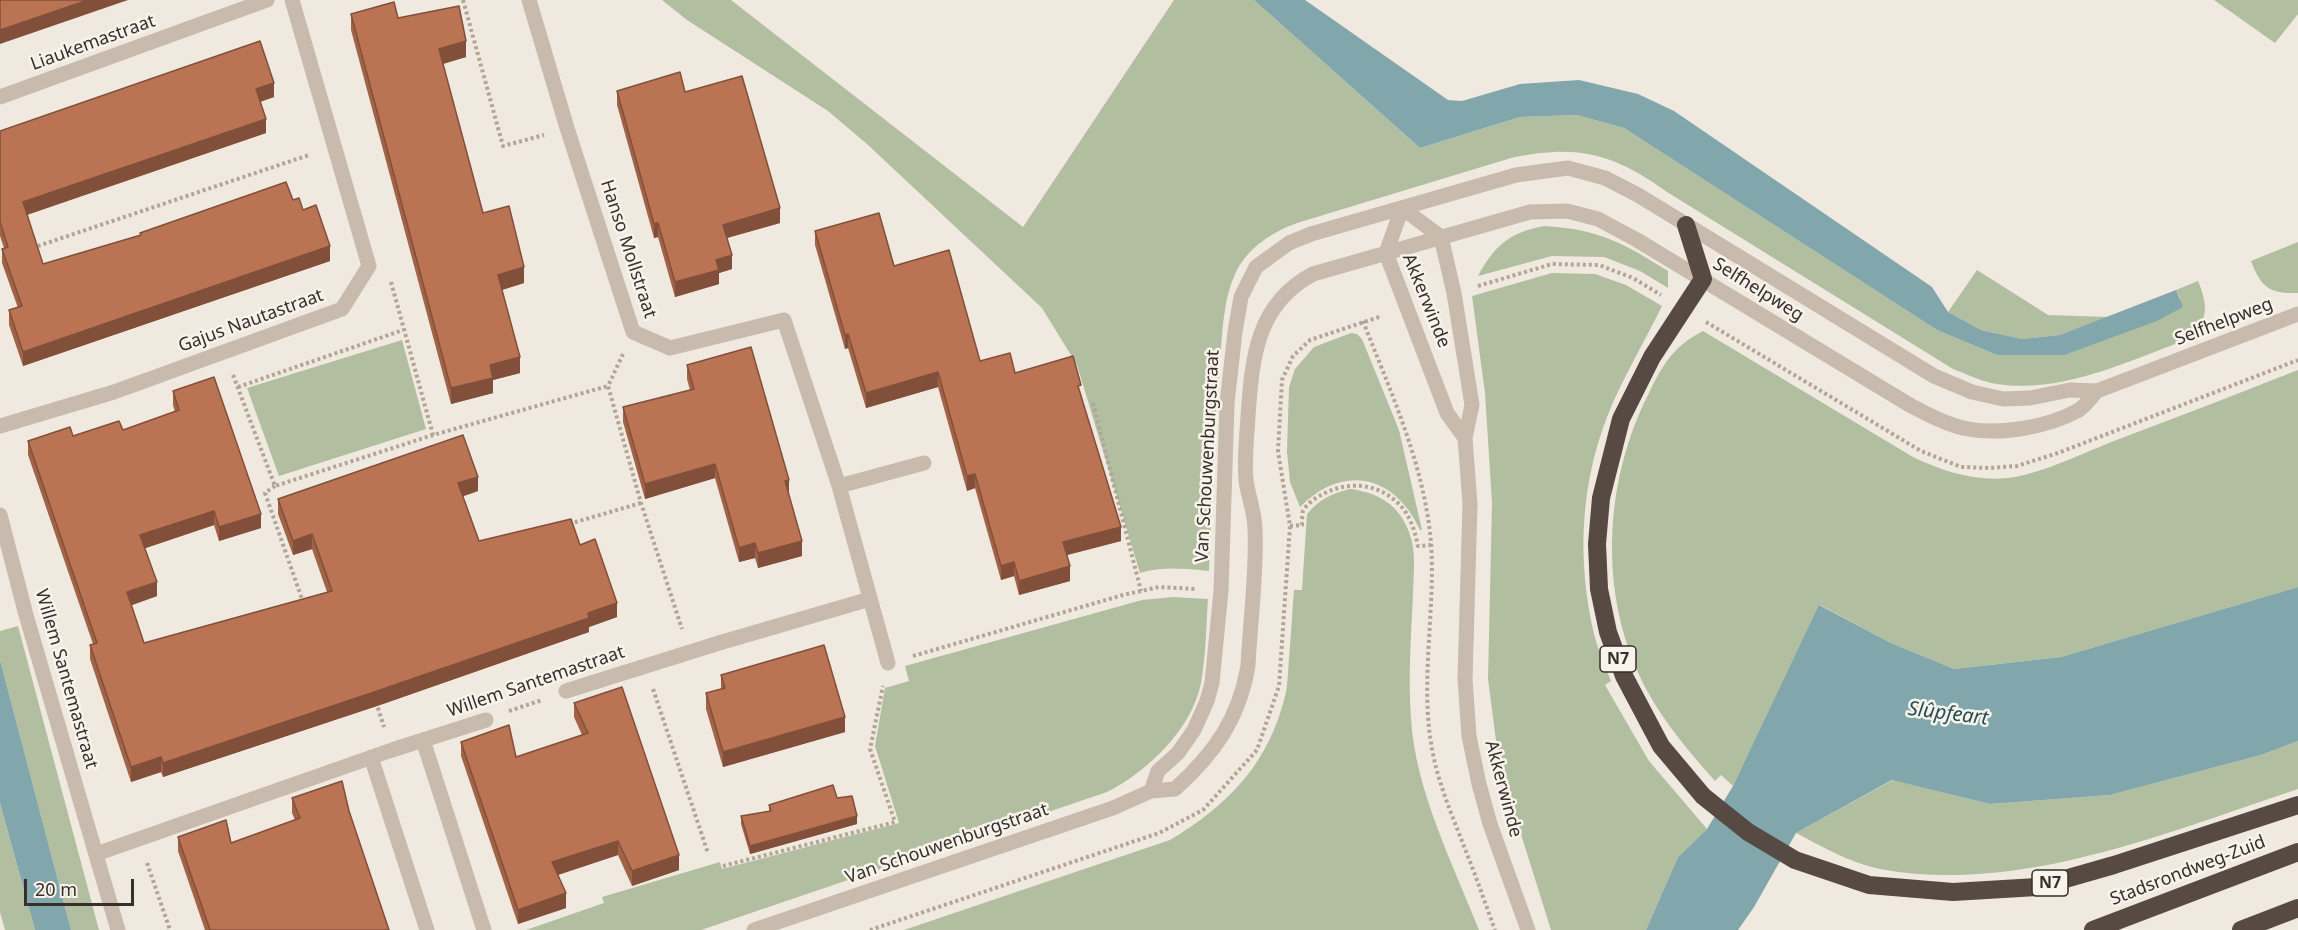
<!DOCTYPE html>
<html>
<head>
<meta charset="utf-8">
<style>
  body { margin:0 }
  #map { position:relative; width:2298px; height:930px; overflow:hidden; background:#f0e9df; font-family:"Noto Sans",sans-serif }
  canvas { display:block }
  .scale { position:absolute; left:24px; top:879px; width:110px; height:27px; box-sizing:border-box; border:3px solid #362f2a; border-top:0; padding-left:8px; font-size:18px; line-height:21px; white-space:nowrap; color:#362f2a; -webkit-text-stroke:4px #f8f3eb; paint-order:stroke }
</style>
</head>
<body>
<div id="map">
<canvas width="2298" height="930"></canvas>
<div class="scale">20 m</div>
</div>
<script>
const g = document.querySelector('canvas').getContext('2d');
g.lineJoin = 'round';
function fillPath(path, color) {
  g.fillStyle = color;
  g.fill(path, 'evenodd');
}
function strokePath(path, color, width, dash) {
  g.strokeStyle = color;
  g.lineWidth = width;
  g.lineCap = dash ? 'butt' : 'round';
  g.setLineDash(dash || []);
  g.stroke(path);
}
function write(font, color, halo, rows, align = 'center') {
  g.font = font + ' "Noto Sans",sans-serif';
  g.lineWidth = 5;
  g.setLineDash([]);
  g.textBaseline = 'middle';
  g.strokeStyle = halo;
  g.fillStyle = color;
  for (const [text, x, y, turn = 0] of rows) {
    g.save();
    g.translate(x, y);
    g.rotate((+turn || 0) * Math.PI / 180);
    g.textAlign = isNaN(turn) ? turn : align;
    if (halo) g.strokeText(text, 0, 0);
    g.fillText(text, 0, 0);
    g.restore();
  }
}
const green = new Path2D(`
  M 662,0 L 731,0 L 1023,227 L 1174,0 L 1254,0 L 1420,148 L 1520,117 L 1577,115 L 1624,128 L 1937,330 L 1997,355 L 2180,298 L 2176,290 L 2198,281 C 2208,306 2209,319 2189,339 C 2127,361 2063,394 1997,384 C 1982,382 1967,374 1953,369 L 1667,192 C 1613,153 1577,144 1511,158 L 1297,223 C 1273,232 1250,246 1237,270 C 1223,298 1223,329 1220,360 C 1214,430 1212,501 1209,571 C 1186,569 1163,566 1140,573 L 1077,365 L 1042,308 L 867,144 L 828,111 L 687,20 Z
  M 2214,0 L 2298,0 L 2298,14 L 2275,43 Z
  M 1544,226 C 1599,229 1623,243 1668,271 L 1668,288 L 1640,271 L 1604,257 L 1552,256 L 1478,276 C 1494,246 1510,232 1544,226 Z
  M 2298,242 L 2298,293 C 2269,294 2261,287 2251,261 Z
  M 1977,270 L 2048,315 L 2109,317 L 2060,335 L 2022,339 L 1981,330 L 1948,312 Z
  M 1552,273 L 1595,274 L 1626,285 L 1662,306 C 1644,343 1622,379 1607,417 C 1580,487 1577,561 1594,634 C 1598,650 1605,666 1611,681 L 1605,685 L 1649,761 L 1707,829 L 1678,857 L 1646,930 L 1551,930 L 1499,764 L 1488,679 L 1492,503 L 1485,393 L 1472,296 Z
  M 1703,331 L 1913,457 C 1944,472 1980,483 2015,477 C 2046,471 2084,453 2114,441 C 2175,418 2237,394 2298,370 L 2298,587 L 2061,657 L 1954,669 L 1891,643 L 1820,605 L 1733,786 L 1721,775 L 1715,781 C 1685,747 1655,712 1637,670 C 1599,583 1606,478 1648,395 C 1662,366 1672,347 1703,331 Z
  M 1351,333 L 1357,334 L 1362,339 L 1399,430 L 1422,530 L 1420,530 C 1395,475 1343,463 1300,507 L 1290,482 L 1287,452 L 1289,387 L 1295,369 L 1314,347 Z
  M 402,340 L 426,429 L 279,476 L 247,388 Z
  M 1351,489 C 1379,493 1399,505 1409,532 C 1417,552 1413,575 1413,595 C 1411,636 1408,677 1411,718 C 1415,790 1453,864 1479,930 L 904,930 L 1170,840 C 1230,804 1270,762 1286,692 C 1288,681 1288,670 1289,659 C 1291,636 1292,613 1294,590 L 1302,590 L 1307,514 C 1320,499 1332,493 1351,489 Z
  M 1173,597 L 1208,599 C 1206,627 1206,655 1201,683 C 1192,729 1147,772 1107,792 L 701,930 L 526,930 L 604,903 L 602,897 L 720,862 L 722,869 L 899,823 L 875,746 L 885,688 L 909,681 L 905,666 L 1142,600 Z
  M 18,626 L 99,930 L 71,930 L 0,660 L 0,631 Z
  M 2298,741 L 2298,789 C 2168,832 2019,895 1880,869 C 1850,863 1823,847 1796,833 L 1893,780 L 1990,804 L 2110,795 L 2261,755 Z
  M 0,803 L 35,930 L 5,930 L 0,912 Z`);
const water = new Path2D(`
  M 1254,0 L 1305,0 L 1448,100 L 1462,101 L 1520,84 L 1579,80 L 1638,94 L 1674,111 L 1932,287 L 1948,312 L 1981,330 L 2022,339 L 2060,335 L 2176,290 L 2183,307 L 2157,321 L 2064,355 L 1997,355 L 1937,330 L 1624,128 L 1577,115 L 1520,117 L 1420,148 Z
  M 2298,587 L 2298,741 L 2261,755 L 2110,795 L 1990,804 L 1892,780 L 1796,833 L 1754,907 L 1738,930 L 1646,930 L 1678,857 L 1707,829 L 1733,786 L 1819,605 L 1891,643 L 1954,669 L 2061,657 Z
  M 0,660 L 71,930 L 35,930 L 0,803 Z`);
const path = new Path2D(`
  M 463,0 L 503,146 L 544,135
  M 32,248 L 309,155
  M 391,282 L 433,435
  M 1478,286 L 1552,264 L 1599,265 L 1633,278 L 1661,295
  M 1363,321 C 1391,393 1424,464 1431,542 C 1436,614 1418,687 1434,759 C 1441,790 1454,820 1465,849 C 1476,876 1485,903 1495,930
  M 1706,322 L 1921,451 L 1961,467 L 1989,468 L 2017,466 L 2058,453 L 2298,360
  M 623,354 L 608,386 L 641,503 L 682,629
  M 233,375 L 275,486 L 433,435 L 608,386
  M 238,387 L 403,330
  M 1093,403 L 1141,591
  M 275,486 L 265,493 L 303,602
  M 569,524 L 641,503
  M 1290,526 L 1302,525 C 1302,521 1302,514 1303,511 C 1306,505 1315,498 1321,495 C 1346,481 1377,482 1399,504 C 1410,515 1415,531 1418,546 L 1431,545
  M 913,656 L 1123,595 L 1159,587 L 1196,589
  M 653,689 L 708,853
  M 376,702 L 384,727
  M 509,711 L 542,700
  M 147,863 L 170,930
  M 723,866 L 895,822 L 870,749 L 883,686
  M 870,930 L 1159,833 L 1203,810 L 1257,750 L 1279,686 L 1290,526 L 1278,451 L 1282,380 L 1293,356 L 1310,340 L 1382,316`);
const minor = new Path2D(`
  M 529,0 L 567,128 L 633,332 L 670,348 L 784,320 L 839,486 L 888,663
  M 0,97 L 267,0
  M 1402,208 L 1441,237 L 1454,293 L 1472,405 L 1465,438 L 1470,504 L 1465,679 L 1469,736 L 1479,784 L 1490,824 L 1528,930
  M 1402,208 L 1386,253 L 1447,413 L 1465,438
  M 0,426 L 114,392 L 342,309 L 369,266 L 292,0
  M 839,486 L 924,463
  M 0,515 L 26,615 L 118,930
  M 566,691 L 719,643 L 870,599
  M 423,740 L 484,930
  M 371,757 L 427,930
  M 1151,791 L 1158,771 L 1178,753 L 1194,730 L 1207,701 L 1212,683 L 1221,591 L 1227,403 L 1235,332 L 1241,297 L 1256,267 L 1289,243 L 1311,234 L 1516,175 L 1568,168 L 1605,178 L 1638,195 L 1934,376 L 1972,392 L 2003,399 L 2030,398 L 2070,390 L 2097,391 L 2298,314
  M 96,854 L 392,750 L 486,720
  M 754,930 L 1113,808 L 1151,791 L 1175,789 C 1214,754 1239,719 1248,666 C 1250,621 1257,575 1255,529 C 1255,512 1248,497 1246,480 C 1244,459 1247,437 1248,416 C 1252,359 1256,304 1313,274 L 1530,212 L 1567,211 L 1598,219 L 1637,240 L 1908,404 C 1927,414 1947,425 1968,429 C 2001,435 2048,427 2077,411 C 2085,407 2091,397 2097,391`);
const highway = new Path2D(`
  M 1686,225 L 1703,279 L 1652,357 L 1621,419 L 1601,498 L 1597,544 L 1599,589 L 1608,632 L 1624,676 L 1661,746 L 1703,796 L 1748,832 L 1795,860 L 1869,885 L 1953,892 L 2037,887 L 2114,865 L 2298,805
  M 2093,930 L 2298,852
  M 2241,930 L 2298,908`);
const wall = new Path2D(`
  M 351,14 L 466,57 L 443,64 L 483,213 L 524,283 L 502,290 L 520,373 L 493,380 L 493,393 L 451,404 L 351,30 Z
  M 617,91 L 685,92 L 780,223 L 727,238 L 732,269 L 719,273 L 719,284 L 675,297 L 658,237 L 654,238 L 617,105 Z
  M 274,97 L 260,102 L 266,133 L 27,215 L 43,264 L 293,200 L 303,210 L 330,261 L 23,366 L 9,325 L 9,310 L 18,308 L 2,263 L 2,249 L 4,248 L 0,236 L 0,131 Z
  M 815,231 L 894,266 L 980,361 L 1081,395 L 1121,541 L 1067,555 L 1070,581 L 1019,595 L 1014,576 L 1001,580 L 975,488 L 967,491 L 938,387 L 866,408 L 848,348 L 845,349 L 815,245 Z
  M 687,365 L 788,495 L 802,556 L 758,568 L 755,558 L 739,562 L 715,478 L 645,499 L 623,422 L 623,407 L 690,390 L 687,379 Z
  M 173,391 L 261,528 L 219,541 L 214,525 L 145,548 L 157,596 L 131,605 L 144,643 L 327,592 L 312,549 L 293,555 L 278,514 L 278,499 L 478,491 L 463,496 L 479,541 L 580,545 L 617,617 L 589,627 L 589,632 L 380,705 L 163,777 L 161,772 L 131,782 L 90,659 L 90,645 L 93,644 L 28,455 L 28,441 L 123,430 L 175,412 L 173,405 Z
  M 721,675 L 845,732 L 723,767 L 706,709 L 706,693 L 721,689 Z
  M 574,703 L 679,870 L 632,886 L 618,855 L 557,875 L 566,908 L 518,924 L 461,756 L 461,742 L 516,757 L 582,735 L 574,717 Z
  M 292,798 L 349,811 L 389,930 L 205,930 L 178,851 L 178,837 L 231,843 L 295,820 L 292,813 Z
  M 837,798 L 857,824 L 750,854 L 741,824 L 741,816 L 769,811 L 769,805 Z`);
const shadedWall = new Path2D(`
  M 88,0 L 128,0 L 0,44 L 0,30 Z
  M 466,41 L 466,57 L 439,65 L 439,49 Z
  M 274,83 L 274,97 L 256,103 L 256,89 Z
  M 266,119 L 266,133 L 23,216 L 23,202 Z
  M 780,208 L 780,223 L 723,239 L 723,225 Z
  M 658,223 L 658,237 L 654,238 L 654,224 Z
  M 330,246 L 330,261 L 23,366 L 23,352 Z
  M 732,255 L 732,269 L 719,273 L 719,284 L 675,297 L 675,282 L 716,260 Z
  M 524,267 L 524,283 L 498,291 L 498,275 Z
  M 848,334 L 848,348 L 845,349 L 845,335 Z
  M 520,357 L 520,373 L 493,380 L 493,393 L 451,404 L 451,388 L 490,365 Z
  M 938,372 L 938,387 L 866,408 L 866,393 Z
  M 715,464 L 715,478 L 645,499 L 645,484 Z
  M 975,474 L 975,488 L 967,491 L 967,476 Z
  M 478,477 L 478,491 L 458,498 L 458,483 Z
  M 789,480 L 789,495 L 785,481 Z
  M 214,511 L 214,525 L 140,550 L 140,535 Z
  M 261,514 L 261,528 L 219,541 L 219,527 Z
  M 1121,527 L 1121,541 L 1063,556 L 1063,542 Z
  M 312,534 L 312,549 L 293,555 L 293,541 Z
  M 802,541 L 802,556 L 758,568 L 758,553 Z
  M 755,543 L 755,558 L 739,562 L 739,548 Z
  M 1014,562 L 1014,576 L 1001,580 L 1001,566 Z
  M 1070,566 L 1070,581 L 1019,595 L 1019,581 Z
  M 157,582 L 157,596 L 127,607 L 127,592 Z
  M 617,603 L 617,617 L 589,627 L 589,632 L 380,705 L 163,777 L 163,763 Z
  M 845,717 L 845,732 L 723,767 L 723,752 Z
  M 161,757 L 161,772 L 131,782 L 131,767 Z
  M 857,816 L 857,824 L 750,854 L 750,846 Z
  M 618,841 L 618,855 L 552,877 L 552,862 Z
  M 679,855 L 679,870 L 632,886 L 632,871 Z
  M 566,893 L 566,908 L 518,924 L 518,910 Z`);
const building = new Path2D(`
  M 0,0 L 88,0 L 0,30 Z
  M 394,2 L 398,18 L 459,6 L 466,41 L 439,49 L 483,213 L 509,206 L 524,267 L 498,275 L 520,357 L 490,365 L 493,378 L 451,388 L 351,14 Z
  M 260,41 L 274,83 L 256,89 L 266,119 L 23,202 L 43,264 L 141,235 L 140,233 L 286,182 L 293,200 L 299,198 L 303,210 L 316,205 L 330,246 L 23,352 L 9,310 L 22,306 L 2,249 L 8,247 L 0,222 L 0,131 Z
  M 680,72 L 685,92 L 742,76 L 780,208 L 723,225 L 732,255 L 716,260 L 719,270 L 675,282 L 658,223 L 654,224 L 617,91 Z
  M 879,213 L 894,266 L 949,250 L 980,361 L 1010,353 L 1015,373 L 1073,356 L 1081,385 L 1078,386 L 1121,527 L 1063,542 L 1070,566 L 1019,581 L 1014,562 L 1001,566 L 975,474 L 967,476 L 938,372 L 866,393 L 848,334 L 845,335 L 815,231 Z
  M 751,347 L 789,480 L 785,481 L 802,541 L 758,553 L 755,543 L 739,548 L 715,464 L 645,484 L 623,407 L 694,389 L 687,365 Z
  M 214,377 L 261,514 L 219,527 L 214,511 L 140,535 L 157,582 L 127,592 L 144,643 L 332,591 L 312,534 L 293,541 L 278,499 L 463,435 L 478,477 L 458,483 L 479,541 L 571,519 L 580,545 L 595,539 L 617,603 L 588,613 L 589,618 L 380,690 L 163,763 L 161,757 L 131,767 L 90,645 L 97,643 L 28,441 L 70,427 L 73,436 L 119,421 L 123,430 L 179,410 L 173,391 Z
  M 824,645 L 845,717 L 723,752 L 706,693 L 725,688 L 721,675 Z
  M 622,687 L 679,855 L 632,871 L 618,841 L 552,862 L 566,893 L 518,910 L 461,742 L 509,725 L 516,757 L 588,733 L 574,703 Z
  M 342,781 L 349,811 L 389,930 L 210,930 L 178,837 L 226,820 L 231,843 L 300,818 L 292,798 Z
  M 833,785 L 837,798 L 852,796 L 857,816 L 750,846 L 741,816 L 771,811 L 769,805 Z`);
const shields = [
  [1618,659,36],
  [2050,883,36]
];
const shieldNames = [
  ["N7",1618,659],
  ["N7",2050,883]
];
const streetNames = [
  ["Liaukemastraat",93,43,-20],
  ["Hanso Mollstraat",628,249,72],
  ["Selfhelpweg",1758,290,32],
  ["Akkerwinde",1426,301,68],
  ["Gajus Nautastraat",251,321,-20],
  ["Selfhelpweg",2224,322,-21],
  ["Van Schouwenburgstraat",1208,456,-87],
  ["Willem Santemastraat",66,679,74],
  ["Willem Santemastraat",536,682,-19],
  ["Akkerwinde",1503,789,75],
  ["Van Schouwenburgstraat",947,844,-19],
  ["Stadsrondweg-Zuid",2188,871,-21]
];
const waterNames = [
  ["Slûpfeart",1948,714,7]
];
fillPath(green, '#b2bea0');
fillPath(water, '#81a6ab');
strokePath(path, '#b3a596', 4, [3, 3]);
strokePath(minor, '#c8baac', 15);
strokePath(highway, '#564a42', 18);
fillPath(wall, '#a06347');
fillPath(shadedWall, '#82503a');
fillPath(building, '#ba7353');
strokePath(building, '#82503a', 1.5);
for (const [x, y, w] of shields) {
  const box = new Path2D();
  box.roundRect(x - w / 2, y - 13, w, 26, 4.5);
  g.fillStyle = '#f8f3eb';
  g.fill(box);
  strokePath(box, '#362f2a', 1.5);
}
write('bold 16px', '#362f2a', null, shieldNames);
write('18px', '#362f2a', '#f8f3eb', streetNames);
write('italic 20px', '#234e54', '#f8f3eb', waterNames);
</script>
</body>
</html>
